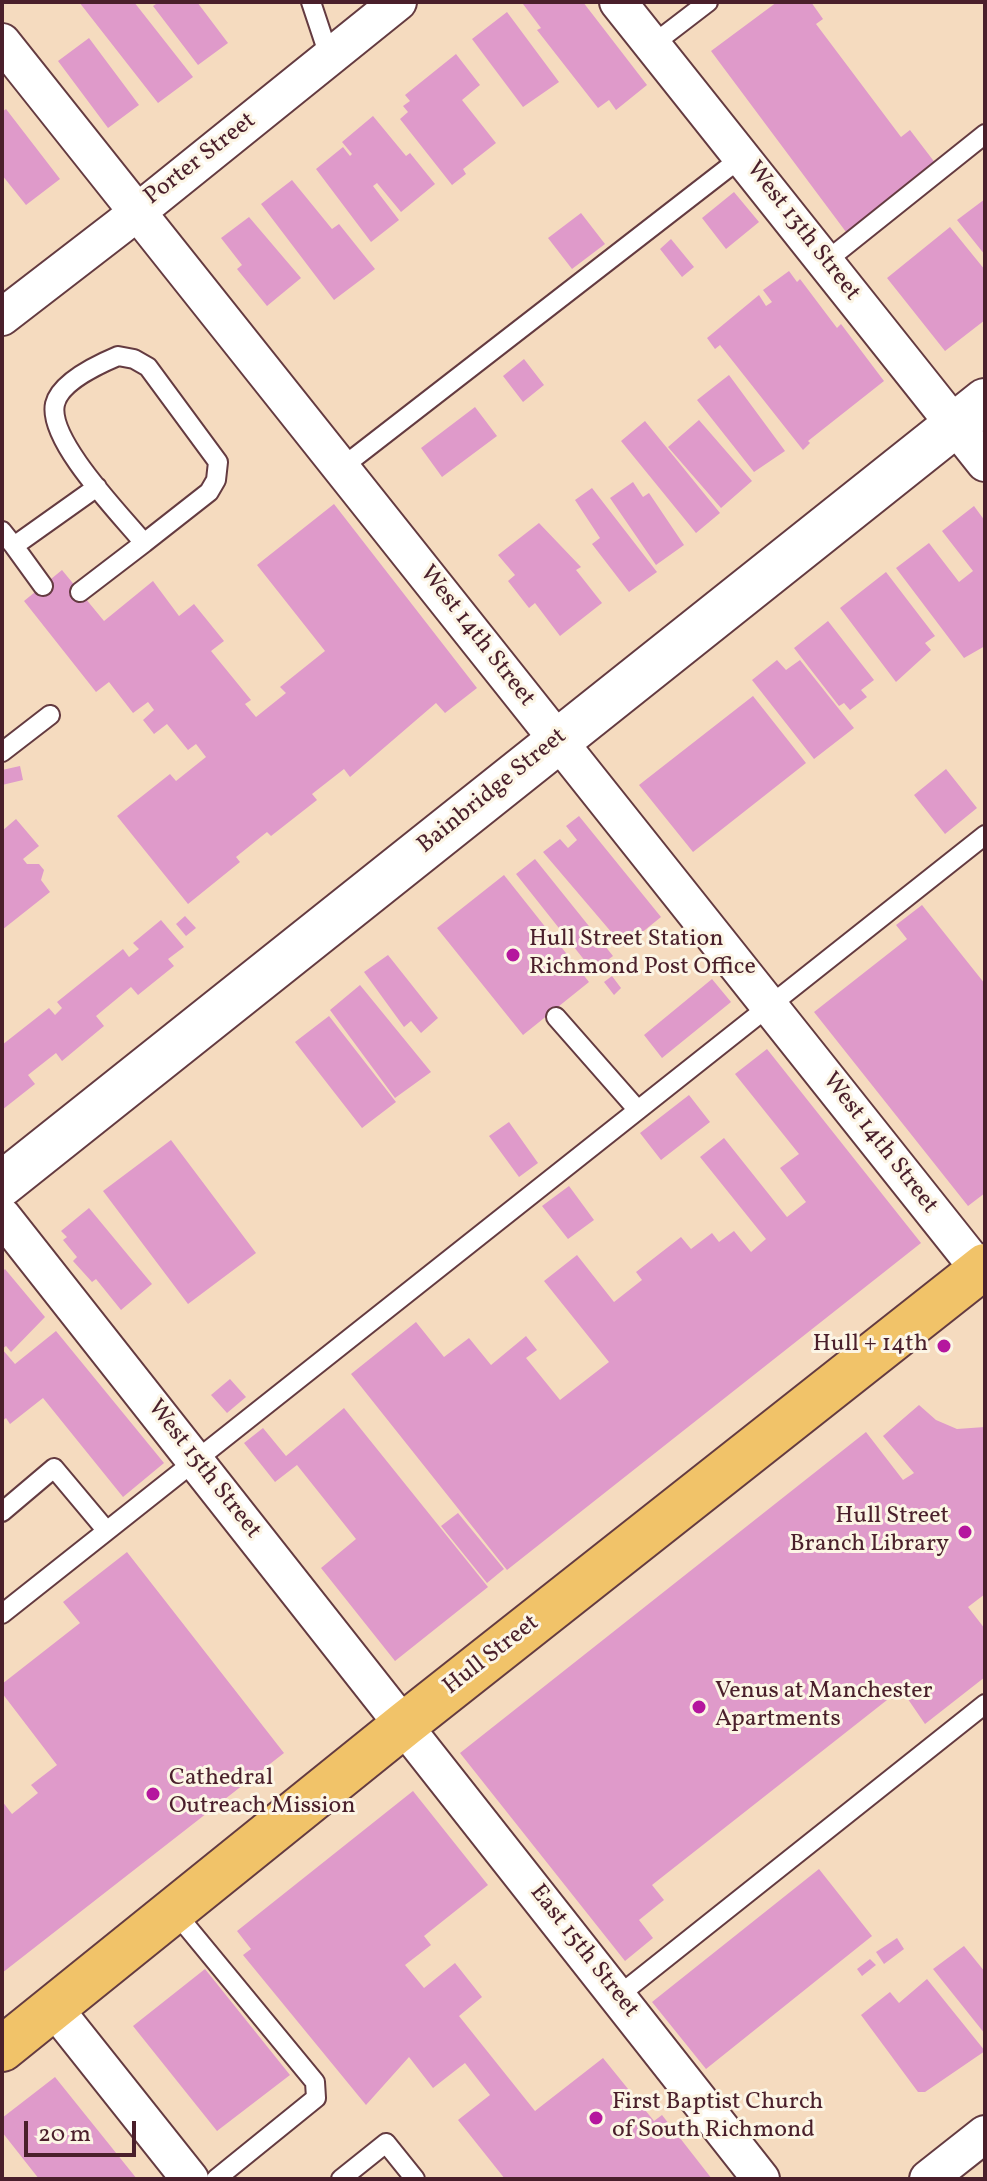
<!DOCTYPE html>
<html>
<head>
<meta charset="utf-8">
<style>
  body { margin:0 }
  #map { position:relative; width:987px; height:2181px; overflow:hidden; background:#f5dbbf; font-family:Vollkorn,serif }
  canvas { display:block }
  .frame { position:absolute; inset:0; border:4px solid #4a1f2b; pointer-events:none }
  .scale { position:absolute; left:24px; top:2121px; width:112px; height:36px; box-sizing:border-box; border:4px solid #4a1f2b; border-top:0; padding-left:10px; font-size:24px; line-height:28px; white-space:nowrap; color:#4a1f2b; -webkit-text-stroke:6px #fcf5e5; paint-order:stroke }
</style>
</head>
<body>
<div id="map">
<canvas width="987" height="2181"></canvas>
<div class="frame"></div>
<div class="scale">20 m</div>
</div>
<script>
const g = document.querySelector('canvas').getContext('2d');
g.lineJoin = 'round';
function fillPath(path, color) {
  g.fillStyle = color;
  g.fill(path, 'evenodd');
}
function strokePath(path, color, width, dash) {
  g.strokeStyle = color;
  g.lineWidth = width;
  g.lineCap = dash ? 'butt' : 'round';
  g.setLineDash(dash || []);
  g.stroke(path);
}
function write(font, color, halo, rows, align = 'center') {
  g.font = font + ' Vollkorn,serif';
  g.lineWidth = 6;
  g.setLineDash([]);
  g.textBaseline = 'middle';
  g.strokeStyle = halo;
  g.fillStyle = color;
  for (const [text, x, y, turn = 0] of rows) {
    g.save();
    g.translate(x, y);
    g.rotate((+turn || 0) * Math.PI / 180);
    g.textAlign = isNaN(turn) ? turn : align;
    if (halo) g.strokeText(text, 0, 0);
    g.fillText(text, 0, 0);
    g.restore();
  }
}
const building = new Path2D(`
  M 79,2 L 134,2 L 193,77 L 158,103 Z
  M 159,2 L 197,2 L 228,43 L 198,65 L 153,6 Z
  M 525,2 L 583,2 L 647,85 L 616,110 L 609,100 L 598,108 L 537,30 L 541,28 L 523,4 Z
  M 777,2 L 811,2 L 823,19 L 816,24 L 901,137 L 910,130 L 939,168 L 849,236 L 711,51 Z
  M 507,12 L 559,82 L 523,107 L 472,39 Z
  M 89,38 L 139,105 L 108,128 L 58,61 Z
  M 456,54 L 480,85 L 462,100 L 496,143 L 463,169 L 466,174 L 452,185 L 400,119 L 408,112 L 403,106 L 410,101 L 405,95 Z
  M 6,109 L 60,179 L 26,205 L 2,175 L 2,112 Z
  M 373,116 L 406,156 L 410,153 L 435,184 L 401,212 L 377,183 L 373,186 L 399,220 L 371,242 L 316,169 L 343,147 L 350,156 L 352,154 L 342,142 Z
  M 292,180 L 332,229 L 339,224 L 375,269 L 334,300 L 261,204 Z
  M 734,192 L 759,222 L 726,249 L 702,218 Z
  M 985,199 L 985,255 L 957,220 Z
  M 581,213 L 605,244 L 572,269 L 548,238 Z
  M 249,217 L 301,278 L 267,306 L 237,269 L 242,265 L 221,238 Z
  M 950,227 L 985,270 L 985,320 L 945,351 L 887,278 Z
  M 671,239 L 694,267 L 682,277 L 660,249 Z
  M 789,271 L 797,282 L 800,279 L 837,328 L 841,324 L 884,381 L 808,441 L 810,443 L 803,450 L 720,345 L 715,349 L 707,338 L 759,295 L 766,306 L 772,302 L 763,290 Z
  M 524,359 L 544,385 L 523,402 L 503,376 Z
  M 729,375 L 785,451 L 754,472 L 697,400 Z
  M 475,407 L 497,436 L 442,477 L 421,448 Z
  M 699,420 L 752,481 L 721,508 L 668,447 Z
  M 645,421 L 720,513 L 696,533 L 621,441 Z
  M 633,482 L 643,497 L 649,493 L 684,545 L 656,565 L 610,498 Z
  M 592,488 L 657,572 L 629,592 L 592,544 L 600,538 L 575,500 Z
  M 334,504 L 477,688 L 445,713 L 436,703 L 350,777 L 344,769 L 312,794 L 317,800 L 271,836 L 267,832 L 236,857 L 240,862 L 188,904 L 117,816 L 170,774 L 176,781 L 206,757 L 196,744 L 188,750 L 167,724 L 154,734 L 143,720 L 154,710 L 148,702 L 133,713 L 109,682 L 96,692 L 24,601 L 62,570 L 104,621 L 153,581 L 179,616 L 194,604 L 224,641 L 211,651 L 251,700 L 245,704 L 256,717 L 286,693 L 280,687 L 325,651 L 257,565 Z
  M 974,506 L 985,521 L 985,646 L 964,658 L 896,568 L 929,543 L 959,582 L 973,571 L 942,531 Z
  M 539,523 L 581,567 L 576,570 L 602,603 L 560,636 L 535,603 L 529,608 L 508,581 L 515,575 L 498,555 Z
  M 886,572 L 935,636 L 925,643 L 931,650 L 896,682 L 840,608 Z
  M 828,621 L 874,680 L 861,690 L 867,697 L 850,710 L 844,703 L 839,706 L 794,648 Z
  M 777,660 L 786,670 L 800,660 L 854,728 L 814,759 L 752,680 Z
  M 753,696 L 806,763 L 693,852 L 639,785 Z
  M 20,766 L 23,780 L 2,785 L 2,770 Z
  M 946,769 L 977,808 L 945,834 L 914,795 Z
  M 579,816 L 661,917 L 624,947 L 543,852 L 560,839 L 568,848 L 577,840 L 566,826 Z
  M 16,819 L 39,846 L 23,859 L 27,864 L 39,864 L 44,870 L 41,880 L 50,892 L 2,930 L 2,831 Z
  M 535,859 L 613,956 L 593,971 L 516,874 Z
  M 504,875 L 589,982 L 523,1035 L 437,928 Z
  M 922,905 L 985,984 L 985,1193 L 968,1206 L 814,1012 L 907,939 L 896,925 Z
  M 185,916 L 196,928 L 186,936 L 176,924 Z
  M 161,920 L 184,947 L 168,959 L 174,966 L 138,995 L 131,987 L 96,1016 L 104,1026 L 62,1061 L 56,1053 L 28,1075 L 35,1084 L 2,1110 L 2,1045 L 49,1008 L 55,1015 L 62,1008 L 57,1002 L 123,949 L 129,957 L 139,949 L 133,943 Z
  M 388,955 L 438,1018 L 421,1033 L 411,1021 L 404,1027 L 364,972 Z
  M 612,976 L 621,988 L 614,995 L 604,982 Z
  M 712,979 L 731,1002 L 662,1058 L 644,1035 Z
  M 360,985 L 431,1072 L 395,1098 L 330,1010 Z
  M 329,1016 L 396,1102 L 362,1128 L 295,1042 Z
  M 767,1049 L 921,1243 L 507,1570 L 351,1374 L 416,1322 L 444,1357 L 469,1338 L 491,1365 L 526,1336 L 537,1350 L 526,1358 L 560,1400 L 609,1362 L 544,1281 L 577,1255 L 614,1302 L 642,1280 L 636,1272 L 681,1237 L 691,1249 L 712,1233 L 719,1242 L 734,1231 L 751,1252 L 766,1239 L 700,1157 L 724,1138 L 787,1217 L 806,1202 L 780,1168 L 799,1154 L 735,1074 Z
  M 689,1095 L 710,1122 L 661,1160 L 640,1133 Z
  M 509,1122 L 538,1163 L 519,1177 L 489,1136 Z
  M 171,1140 L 256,1253 L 188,1304 L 103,1191 Z
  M 569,1186 L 594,1220 L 568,1239 L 542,1206 Z
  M 89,1208 L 152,1284 L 121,1310 L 96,1279 L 92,1282 L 73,1261 L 77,1257 L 63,1240 L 67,1237 L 61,1231 Z
  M 5,1269 L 45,1317 L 11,1352 L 6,1346 L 2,1349 L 15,1364 L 56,1331 L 164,1463 L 123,1497 L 43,1398 L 10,1424 L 6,1418 L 2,1421 L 2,1272 Z
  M 230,1379 L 246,1397 L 227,1413 L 211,1395 Z
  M 919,1405 L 936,1420 L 957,1429 L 985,1427 L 985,1594 L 968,1607 L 985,1629 L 985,1677 L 925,1724 L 901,1689 L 652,1885 L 664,1900 L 639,1920 L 653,1938 L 625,1961 L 460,1753 L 866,1432 L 903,1480 L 914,1473 L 883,1436 Z
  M 344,1408 L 488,1587 L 395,1661 L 321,1568 L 356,1539 L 297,1465 L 275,1482 L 244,1443 L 263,1428 L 286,1456 Z
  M 458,1513 L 504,1569 L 487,1583 L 441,1526 Z
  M 127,1552 L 284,1753 L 2,1973 L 2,1801 L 12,1814 L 38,1793 L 31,1785 L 57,1765 L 2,1693 L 2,1684 L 80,1623 L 63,1602 Z
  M 413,1791 L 488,1885 L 424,1936 L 431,1945 L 405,1965 L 424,1988 L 455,1963 L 482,1997 L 459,2016 L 535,2111 L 603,2058 L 654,2121 L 662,2115 L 712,2179 L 505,2179 L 458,2120 L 490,2095 L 465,2063 L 433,2088 L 409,2057 L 366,2105 L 243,1955 L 251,1949 L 237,1931 Z
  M 819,1869 L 872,1936 L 706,2069 L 652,2002 Z
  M 897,1938 L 904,1949 L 884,1964 L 876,1952 Z
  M 964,1946 L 985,1972 L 985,2034 L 933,1969 Z
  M 870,1959 L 876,1965 L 862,1976 L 857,1969 Z
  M 205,1969 L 290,2075 L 217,2131 L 133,2026 Z
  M 927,1979 L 985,2051 L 925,2092 L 918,2092 L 861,2015 L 890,1992 L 899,2003 Z
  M 55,2077 L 137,2179 L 39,2179 L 2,2132 L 2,2118 Z`);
const service = new Path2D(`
  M 311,2 L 330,59
  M 652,45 L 708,2
  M 825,262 L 985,134
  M 118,356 L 134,359 L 148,367 L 218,462 L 216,480 L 209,492 L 144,543 C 121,515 47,440 55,404 C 60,382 99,364 118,356 Z
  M 341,468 L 742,157
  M 2,531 L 14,546 L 97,487
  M 14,546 L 43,586
  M 80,592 L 144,543
  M 2,752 L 50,715
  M 556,1017 L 636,1108
  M 2,1512 L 54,1468 L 106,1530
  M 2,1614 L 985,835
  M 174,1911 L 315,2082 L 316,2098 L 216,2179
  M 618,1996 L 985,1704
  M 341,2179 L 386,2143 L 415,2179`);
const minor = new Path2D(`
  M 618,2 L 985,463
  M 2,42 L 985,1277
  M 2,317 L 120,226 L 398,2
  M 2,1216 L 761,2179
  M 54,2008 L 190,2179
  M 928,2179 L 985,2134`);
const tertiary = new Path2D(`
  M 2,1184 L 985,401`);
const primary = new Path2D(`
  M 2,2049 L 405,1724 L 985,1266`);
const markers = [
  [513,955,8,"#b5179e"],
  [944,1346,8,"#b5179e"],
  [965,1532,8,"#b5179e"],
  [699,1707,8,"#b5179e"],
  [153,1794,8,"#b5179e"],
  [596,2118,8,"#b5179e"]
];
const streetNames = [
  ["Porter Street",201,160,-38],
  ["West 13th Street",802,232,52],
  ["West 14th Street",476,637,52],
  ["Bainbridge Street",493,792,-39],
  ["West 14th Street",879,1144,52],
  ["West 15th Street",203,1470,52],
  ["Hull Street",492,1656,-38],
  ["East 15th Street",583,1952,52]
];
const poiNames = [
  ["Hull Street Station",529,941],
  ["Richmond Post Office",529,969],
  ["Hull + 14th",928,1346,"right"],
  ["Hull Street",949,1518,"right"],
  ["Branch Library",949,1546,"right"],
  ["Venus at Manchester",715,1693],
  ["Apartments",715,1721],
  ["Cathedral",169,1780],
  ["Outreach Mission",169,1808],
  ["First Baptist Church",612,2104],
  ["of South Richmond",612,2132]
];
fillPath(building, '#df9aca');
strokePath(service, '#643b41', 22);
strokePath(minor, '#643b41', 40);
strokePath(tertiary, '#643b41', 48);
strokePath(primary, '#643b41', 48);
strokePath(service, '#fff', 18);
strokePath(minor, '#fff', 36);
strokePath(tertiary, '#fff', 44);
strokePath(primary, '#f1c369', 44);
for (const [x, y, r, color] of markers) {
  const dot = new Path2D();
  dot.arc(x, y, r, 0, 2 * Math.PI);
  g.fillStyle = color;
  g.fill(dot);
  strokePath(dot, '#fcf5e5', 3);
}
write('24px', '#4a1f2b', '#fcf5e5', streetNames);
write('24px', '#4a1f2b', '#fcf5e5', poiNames, 'left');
</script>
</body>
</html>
